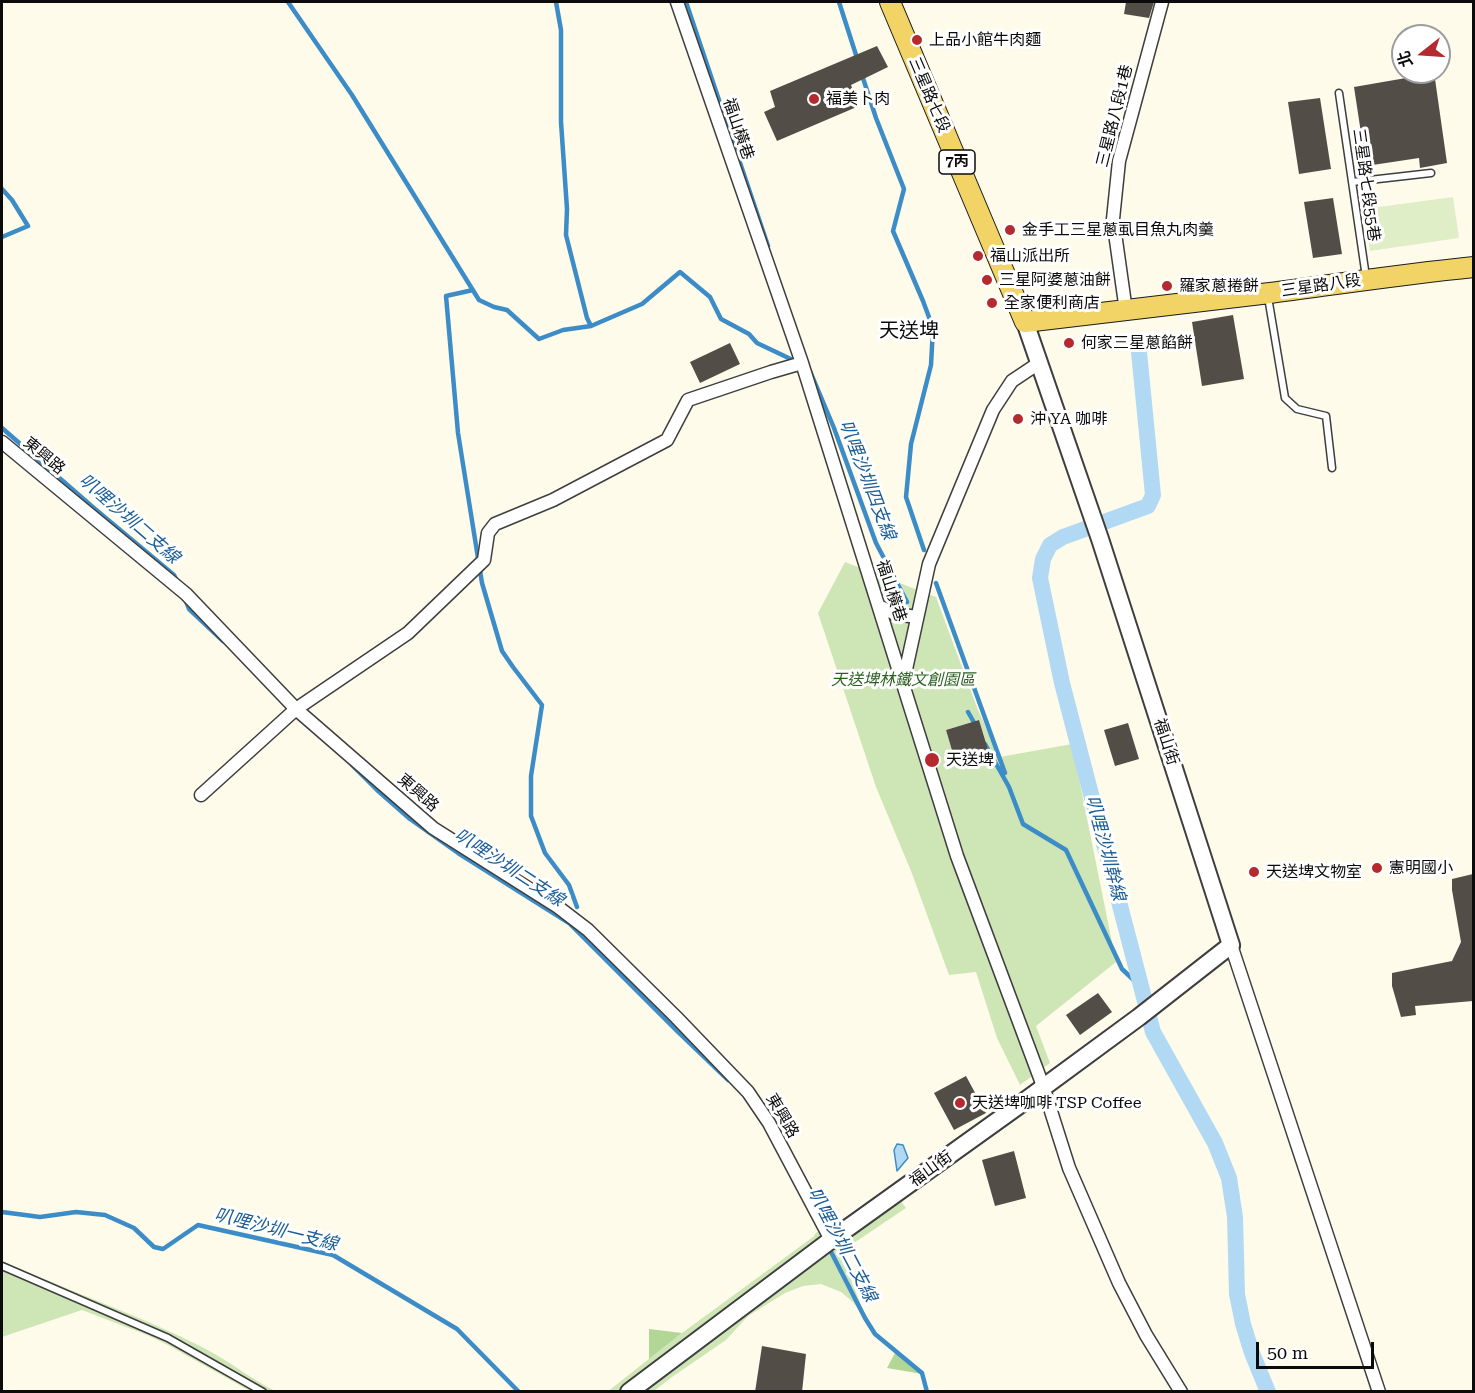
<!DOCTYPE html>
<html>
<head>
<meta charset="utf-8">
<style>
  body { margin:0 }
  #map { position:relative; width:1475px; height:1393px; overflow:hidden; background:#fefbea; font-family:"Roboto Serif","Noto Sans TC",serif }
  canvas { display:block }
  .frame { position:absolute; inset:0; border:3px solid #0b0b0b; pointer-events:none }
  .north { position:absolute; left:1391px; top:24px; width:60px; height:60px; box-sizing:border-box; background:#fff; border:2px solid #9d9d9d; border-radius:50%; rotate:253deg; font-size:16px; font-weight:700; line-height:24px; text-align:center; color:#0b0b0b }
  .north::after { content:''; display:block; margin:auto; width:21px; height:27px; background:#b42a2e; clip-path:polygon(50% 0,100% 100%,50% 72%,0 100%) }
  .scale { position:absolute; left:1256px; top:1342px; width:118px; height:27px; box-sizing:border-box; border:3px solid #0b0b0b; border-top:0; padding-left:8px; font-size:18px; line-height:21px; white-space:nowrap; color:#0b0b0b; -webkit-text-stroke:4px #fff; paint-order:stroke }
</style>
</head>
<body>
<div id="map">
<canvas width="1475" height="1393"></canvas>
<div class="frame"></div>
<div class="north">北</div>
<div class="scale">50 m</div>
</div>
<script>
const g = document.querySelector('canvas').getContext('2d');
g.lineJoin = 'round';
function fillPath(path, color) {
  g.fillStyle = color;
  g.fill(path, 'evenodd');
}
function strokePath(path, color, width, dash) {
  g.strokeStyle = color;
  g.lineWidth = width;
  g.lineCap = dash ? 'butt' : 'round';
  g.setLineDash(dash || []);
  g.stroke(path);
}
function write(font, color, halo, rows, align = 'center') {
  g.font = font + ' "Roboto Serif","Noto Sans TC",serif';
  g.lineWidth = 6;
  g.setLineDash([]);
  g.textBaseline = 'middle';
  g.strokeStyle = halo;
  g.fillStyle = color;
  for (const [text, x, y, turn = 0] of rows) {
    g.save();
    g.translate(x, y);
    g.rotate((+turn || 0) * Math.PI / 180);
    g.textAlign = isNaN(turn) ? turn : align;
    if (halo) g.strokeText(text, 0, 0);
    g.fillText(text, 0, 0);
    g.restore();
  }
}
const green = new Path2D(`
  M 845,562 L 936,597 L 978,710 L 1000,757 L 1072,744 L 1116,962 L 1036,1026 L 1050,1063 L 1020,1085 L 997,1038 L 976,972 L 949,975 L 911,871 L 876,787 L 818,613 ZM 979,720 L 989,753 L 956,764 L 946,730 Z
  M 890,1187 L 906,1208 L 851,1245 L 842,1256 L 867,1321 L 853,1302 L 841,1292 L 821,1284 L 803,1286 L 785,1293 L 748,1316 L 726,1340 L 672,1377 L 654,1391 L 607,1392 L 682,1333 L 813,1237 L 816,1233 L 831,1223 L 834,1227 Z
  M 2,1261 C 67,1290 136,1314 200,1346 C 227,1359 249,1378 275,1391 L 250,1391 L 166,1344 L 147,1335 L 82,1310 L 2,1337 Z`);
const forest = new Path2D(`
  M 649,1329 L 682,1333 L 649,1359 Z
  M 895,1353 L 910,1363 L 922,1374 L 887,1368 Z`);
const pitch = new Path2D(`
  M 1453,197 L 1459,238 L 1370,251 L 1364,209 Z`);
const water = new Path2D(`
  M 897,1144 L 903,1145 L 908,1158 L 897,1171 L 894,1150 Z`);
const stream = new Path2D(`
  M 288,2 L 352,95 L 479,300 L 494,307 L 507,310 L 539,339 L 563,330 L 591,326
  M 556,2 L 561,30 L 561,122 L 567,209 L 566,235 L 587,318 L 591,326 L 642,304 L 680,272 L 710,297 L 721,319 L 749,334 L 757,343 L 797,362
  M 686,2 L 768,246
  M 839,2 L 857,58
  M 862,75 L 876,118 L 904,189 L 893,231 L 923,301 L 933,328 L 931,365 L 911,444 L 906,497 L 924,550
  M 2,189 L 12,200 L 28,226 L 2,237
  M 473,290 L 446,296 L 458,433 L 482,583 L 502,651 L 513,667 L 542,705 L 531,776 L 531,816 L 545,853 L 569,885 L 577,907
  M 810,371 L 834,428 L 876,543 L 907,602
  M 2,428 L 95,509 L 174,575 L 178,583
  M 936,583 L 1005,773
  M 185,599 L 189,609 L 223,641
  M 968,712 L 976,726
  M 985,744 L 1009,787 L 1023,824 L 1066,850 L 1122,969 L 1141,987
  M 352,765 L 377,790 L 410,819 L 458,853 L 569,923 L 678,1032 L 728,1080
  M 2,1212 L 40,1217 L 76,1212 L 105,1215 L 134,1228 L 154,1247 L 163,1249 L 198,1225 L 333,1255 L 457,1329 L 519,1392
  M 828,1246 L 865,1318 L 875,1334 L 922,1373 L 927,1392`);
const canal = new Path2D(`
  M 1139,352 L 1153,495 L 1148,506 L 1063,537 L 1050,545 L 1043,559 L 1040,578 L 1062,683 L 1153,1032 L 1215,1143 L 1229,1178 L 1235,1217 L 1237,1294 L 1243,1324 L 1252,1353 L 1268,1392`);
const building = new Path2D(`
  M 1126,2 L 1154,2 L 1149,18 L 1124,14 Z
  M 877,46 L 888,67 L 851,85 L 859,106 L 777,141 L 764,112 L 775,107 L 770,91 Z
  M 1434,72 L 1447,163 L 1420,168 L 1419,158 L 1366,166 L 1354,87 L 1406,78 L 1406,77 Z
  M 1320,98 L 1331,169 L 1299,174 L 1288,102 Z
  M 1333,198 L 1342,254 L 1313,258 L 1304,202 Z
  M 1233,315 L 1244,379 L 1202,386 L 1192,322 Z
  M 730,343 L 740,364 L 700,383 L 690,362 Z
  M 979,720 L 989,753 L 956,764 L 946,730 Z
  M 1128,723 L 1139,759 L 1115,766 L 1104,730 Z
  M 1473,874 L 1473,1001 L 1415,1006 L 1416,1015 L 1401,1017 L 1392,986 L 1392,973 L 1452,961 L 1461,942 L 1452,890 L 1452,879 Z
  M 1098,993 L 1112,1012 L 1080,1035 L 1066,1015 Z
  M 966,1076 L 986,1113 L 954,1130 L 934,1093 Z
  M 1014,1151 L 1026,1198 L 995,1206 L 982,1160 Z
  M 762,1346 L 806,1354 L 802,1392 L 755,1392 Z`);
const service = new Path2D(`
  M 1339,93 L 1366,277
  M 1352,182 L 1431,173
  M 1268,297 L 1285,398 L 1297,409 L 1326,416 L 1332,468
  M 2,1266 L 168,1338 L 263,1392`);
const minor = new Path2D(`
  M 677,2 L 802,363 L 957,856 L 1043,1086 L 1069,1168 L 1119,1283 L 1146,1335 L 1181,1392
  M 1126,311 L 1113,219 L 1119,161 L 1162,2
  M 2,442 L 186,594 L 296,709 L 433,828 L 558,907 L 588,930 L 676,1017 L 748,1092 L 769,1123 L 831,1240
  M 879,606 L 895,614 L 917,617
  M 903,683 L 929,564 L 993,410 L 1012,381 L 1039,363
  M 201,795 L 296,709 L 408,633 L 484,560 L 488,533 L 495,524 L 553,500 L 667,440 L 688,400 L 771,372 L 802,363
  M 1231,945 L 1379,1392`);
const tertiary = new Path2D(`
  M 629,1392 L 831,1240 L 1018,1106 L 1139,1017 L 1231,945 L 1100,539 L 1025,322`);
const primary = new Path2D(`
  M 890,2 L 1025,322 C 1106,313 1188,303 1270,293 C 1338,284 1405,274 1474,267`);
const markers = [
  [917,40,6,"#b42a2e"],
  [814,99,6,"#b42a2e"],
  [1010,230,6,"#b42a2e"],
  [978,256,6,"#b42a2e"],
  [987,280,6,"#b42a2e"],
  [1167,286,6,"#b42a2e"],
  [992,303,6,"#b42a2e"],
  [1069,343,6,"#b42a2e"],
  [1018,419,6,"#b42a2e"],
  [932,760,8,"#b42a2e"],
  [1377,868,6,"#b42a2e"],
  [1254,872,6,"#b42a2e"],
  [960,1103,6,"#b42a2e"]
];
const shields = [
  [957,162,36]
];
const shieldNames = [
  ["7丙",957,162]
];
const poiNames = [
  ["上品小館牛肉麵",929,40],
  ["福美卜肉",826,99],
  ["金手工三星蔥虱目魚丸肉羹",1022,230],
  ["福山派出所",990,256],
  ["三星阿婆蔥油餅",999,280],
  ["羅家蔥捲餅",1179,286],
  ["全家便利商店",1004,303],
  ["何家三星蔥餡餅",1081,343],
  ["沖 YA 咖啡",1030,419],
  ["天送埤",946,760],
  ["憲明國小",1389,868],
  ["天送埤文物室",1266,872],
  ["天送埤咖啡 TSP Coffee",972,1103]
];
const streetNames = [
  ["三星路七段",929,95,67],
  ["三星路八段1巷",1115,116,-76],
  ["福山橫巷",738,129,71],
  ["三星路七段55巷",1366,185,82],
  ["三星路八段",1321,286,-8],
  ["東興路",44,456,40],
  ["福山橫巷",891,591,72],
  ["福山街",1166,742,72],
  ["東興路",418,793,41],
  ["東興路",782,1116,59],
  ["福山街",931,1169,-36]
];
const parkNames = [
  ["天送埤林鐵文創園區",903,680]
];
const waterNames = [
  ["叭哩沙圳四支線",867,480,69],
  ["叭哩沙圳二支線",129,519,41],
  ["叭哩沙圳幹線",1105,848,75],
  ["叭哩沙圳二支線",509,868,33],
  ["叭哩沙圳一支線",276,1230,14],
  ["叭哩沙圳二支線",842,1245,62]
];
const quarterNames = [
  ["天送埤",909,331]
];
fillPath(green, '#cee6b6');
fillPath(forest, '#b2d696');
fillPath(pitch, '#e0eec8');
fillPath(water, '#b2d9f3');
strokePath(water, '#3c8cc7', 1.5);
strokePath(stream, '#3c8cc7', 4.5);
strokePath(canal, '#b2d9f3', 16);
fillPath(building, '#534d48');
strokePath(service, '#3e3e3e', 9);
strokePath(minor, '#3e3e3e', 15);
strokePath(tertiary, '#3e3e3e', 20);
strokePath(primary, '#1c1c1c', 22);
strokePath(service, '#fff', 6);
strokePath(minor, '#fff', 12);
strokePath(tertiary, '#fff', 16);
strokePath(primary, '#f2d366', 20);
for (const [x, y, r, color] of markers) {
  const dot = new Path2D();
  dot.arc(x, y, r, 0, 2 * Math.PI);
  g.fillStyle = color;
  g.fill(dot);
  strokePath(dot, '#fff', 2);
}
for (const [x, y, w] of shields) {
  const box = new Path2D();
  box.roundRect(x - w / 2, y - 12, w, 24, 4.5);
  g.fillStyle = '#fff';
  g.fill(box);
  strokePath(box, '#0b0b0b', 1.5);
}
write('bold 15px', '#0b0b0b', null, shieldNames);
write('16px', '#0b0b0b', '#fff', poiNames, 'left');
write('16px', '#0b0b0b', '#fff', streetNames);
write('italic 16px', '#2b5f1f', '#fff', parkNames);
write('italic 18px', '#1b5e97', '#fff', waterNames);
write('20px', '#0b0b0b', '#fff', quarterNames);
</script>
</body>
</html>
